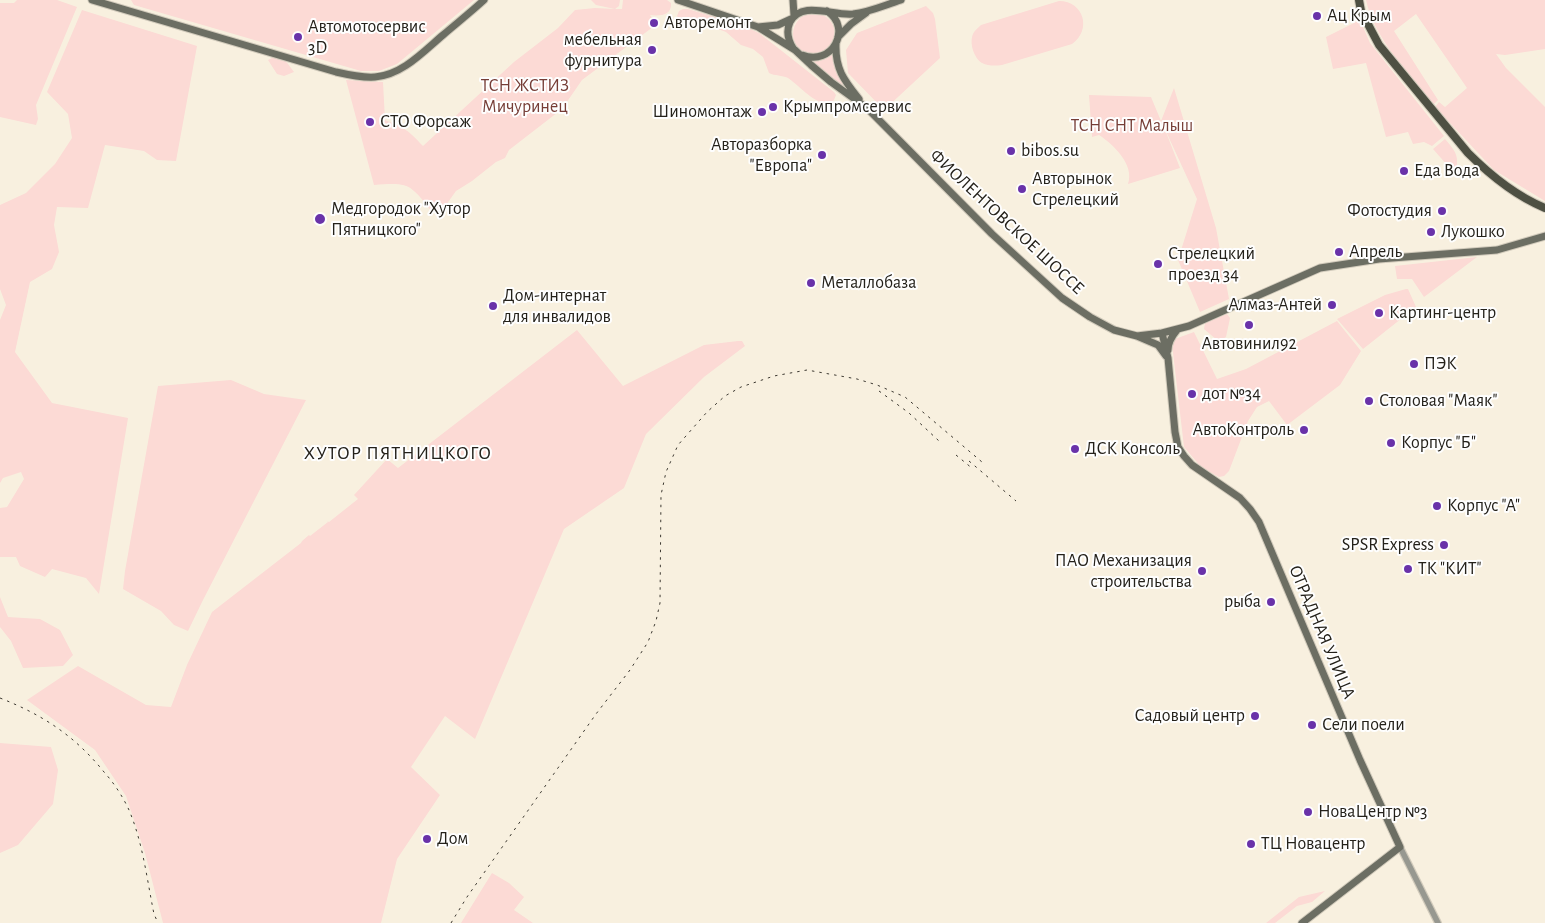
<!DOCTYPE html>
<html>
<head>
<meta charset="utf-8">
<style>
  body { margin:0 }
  canvas { display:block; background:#f8f0df }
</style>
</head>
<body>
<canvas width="1545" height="923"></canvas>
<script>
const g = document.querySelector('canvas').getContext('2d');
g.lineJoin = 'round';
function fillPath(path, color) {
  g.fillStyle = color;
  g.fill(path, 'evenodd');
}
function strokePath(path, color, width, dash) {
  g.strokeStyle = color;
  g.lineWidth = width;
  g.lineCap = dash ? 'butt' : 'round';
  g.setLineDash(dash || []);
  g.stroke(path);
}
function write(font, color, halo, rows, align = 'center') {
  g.font = font + ' "Alegreya Sans",sans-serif';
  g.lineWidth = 4;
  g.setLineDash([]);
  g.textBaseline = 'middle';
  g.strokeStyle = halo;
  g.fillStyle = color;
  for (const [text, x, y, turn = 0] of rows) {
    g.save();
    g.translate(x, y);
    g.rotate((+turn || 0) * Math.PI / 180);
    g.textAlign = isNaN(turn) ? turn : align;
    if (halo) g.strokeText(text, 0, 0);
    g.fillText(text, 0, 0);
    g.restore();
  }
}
const green = new Path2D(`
  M 17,0 L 57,0 L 77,7 L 36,105 L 38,119 L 36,125 L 0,117 L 0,3 L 14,3 Z
  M 131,0 L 474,0 L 397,64 L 379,71 L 361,71 L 134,5 Z
  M 591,0 L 620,0 L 619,6 L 615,9 L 622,9 L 623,0 L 667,0 L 671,3 C 672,16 659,16 650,15 L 657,24 L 582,80 L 562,109 L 509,150 L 505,158 L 496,162 L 472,181 L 456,191 L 446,205 L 433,213 C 410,184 410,182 374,185 L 346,80 L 383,82 L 385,120 C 405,128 408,130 423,146 L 514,62 L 558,28 L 575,10 L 595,8 L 615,9 L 596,5 Z
  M 1366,0 L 1545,0 L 1545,49 L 1505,55 L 1496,54 L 1506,68 L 1545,107 L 1545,201 L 1494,170 L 1435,107 L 1439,102 L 1445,107 L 1467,88 L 1416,14 L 1394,31 L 1438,100 L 1433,105 C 1408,74 1374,37 1366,0 Z
  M 1059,1 C 1084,1 1092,30 1072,44 L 1002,65 C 995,66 988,66 982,63 C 974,58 969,43 973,34 C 974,31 978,28 981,25 Z
  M 926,6 L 933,13 L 935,19 L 940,58 L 884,110 L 848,73 L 846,50 L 857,33 Z
  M 683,9 L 688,9 L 741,25 L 759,33 L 834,92 L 836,95 L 834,100 C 821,112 799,85 788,78 C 782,75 775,76 769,73 L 763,57 L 753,49 L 741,45 L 726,32 L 702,23 L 680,19 L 677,16 L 679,11 Z
  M 82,10 L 197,46 L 176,161 L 157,160 L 144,151 L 105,145 L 88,208 L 57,207 L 54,225 L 59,252 L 52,269 L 30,282 L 15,352 L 52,403 L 128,418 L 99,594 L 86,578 L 52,569 L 45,577 L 20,566 L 16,557 L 0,557 L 0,508 L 7,507 L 24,479 L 21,472 L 3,478 L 0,483 L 0,320 L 6,305 L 0,289 L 0,205 L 26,193 L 55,164 L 72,138 L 68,114 L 47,92 Z
  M793 34a21 21 0 1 1 42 0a21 21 0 1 1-42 0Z
  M 1360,20 L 1370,43 L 1444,136 L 1432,146 L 1424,142 L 1413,144 L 1408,132 L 1386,137 L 1366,63 L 1333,69 L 1326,37 Z
  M 833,54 L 836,70 L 853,94 L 811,62 L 823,60 Z
  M 276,56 L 282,56 L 294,72 L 284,76 L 277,74 L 268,60 Z
  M 1174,88 L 1216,228 L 1229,299 L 1200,312 L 1178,260 L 1197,199 L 1164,127 L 1180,168 L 1128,184 C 1135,165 1113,144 1099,135 L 1092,137 L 1089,95 L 1151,97 L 1161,121 Z
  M 1445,139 C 1456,152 1460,156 1455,174 L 1433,149 Z
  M 1477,257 L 1424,297 L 1412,279 L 1397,279 L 1395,266 Z
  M 1406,289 L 1408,289 L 1416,307 L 1363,349 L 1337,319 L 1385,295 Z
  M 1227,314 L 1230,318 L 1226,337 L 1219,341 L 1217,340 L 1204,329 L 1205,323 Z
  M 1337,321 L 1361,351 L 1340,385 L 1287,425 L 1269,401 L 1257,407 L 1248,421 L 1229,471 L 1224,476 L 1219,477 L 1201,467 L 1184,447 L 1172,344 L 1175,339 L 1194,332 L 1217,379 L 1246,369 Z
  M 577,330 L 623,386 L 704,345 L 738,341 L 742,341 L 745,346 L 704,377 L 646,434 L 624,488 L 564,529 L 475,739 L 445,716 L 411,767 L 440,795 L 397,859 L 381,923 L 163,923 L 145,853 L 126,796 L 95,750 L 27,700 L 78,666 L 146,705 L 171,707 L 187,665 L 212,612 L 301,543 L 302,541 L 309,535 L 310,536 L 328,522 L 327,521 L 329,522 L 358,499 L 354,495 L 387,459 L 398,468 Z
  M 231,380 L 264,394 L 306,400 L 203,600 L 188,631 L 174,625 L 161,611 L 123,589 L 125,571 L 158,386 Z
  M 0,597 L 8,617 L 40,619 L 60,630 L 73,655 L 63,666 L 23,668 L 11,641 L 0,627 Z
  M 0,743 L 51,747 L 58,770 L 53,804 L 18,845 L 0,853 Z
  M 492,873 L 509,883 L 524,897 L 514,910 L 533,923 L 461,923 Z
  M 1325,891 L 1312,902 L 1297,906 L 1275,923 L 1266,923 L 1299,897 Z`);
const tertiary = new Path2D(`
  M 1400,847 L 1438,923`);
const secondary = new Path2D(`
  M 92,0 L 336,72 C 349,75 362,78 375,77 C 402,75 423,52 443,35 C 457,23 471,12 484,0
  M 678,0 L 758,27 L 795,50 L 811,65 L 831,82 L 867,108
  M 793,0 L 794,15
  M 758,27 L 778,25 L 791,19
  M 838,37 L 851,24 L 866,13
  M 836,44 C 835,69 844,80 859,99
  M 793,48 C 788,40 786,31 790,22 C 802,0 832,16 853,14 C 870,12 885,5 901,0
  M 802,55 C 832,67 853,28 827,11
  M 869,110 L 992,234 L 1062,298 L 1090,317 L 1114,330 L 1137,336 L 1162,333 L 1189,326 L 1320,268 L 1379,259 L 1497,250 L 1545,236
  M 1162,333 L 1168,358 L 1175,432 L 1178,447 L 1184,456 L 1192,465 L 1240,498 L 1250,509 L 1259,522 L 1360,760 L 1400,847 L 1302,923
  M 1137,336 L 1158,345 L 1166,356
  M 1168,350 C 1168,342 1172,336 1177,330`);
const primary = new Path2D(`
  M 1359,0 L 1361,11 L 1379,45 L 1468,153 C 1490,175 1516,196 1545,208`);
const rail = new Path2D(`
  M 879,391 L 909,413 L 939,441
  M 956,455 L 973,469
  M 969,461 L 1016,501
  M 0,698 C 43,715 75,736 104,772 C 114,783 123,797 129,810 C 143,843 147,880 154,914 L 158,923
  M 451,923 L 467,897 L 596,714 L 630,670 L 648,642 L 656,621 L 660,603 L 661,495 L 666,472 L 678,445 L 707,412 L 725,396 L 741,387 L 774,376 L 807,370 L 857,379 L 877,385 L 905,397 L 982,462`);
const markers = [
  [1317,16,5,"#6932a9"],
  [654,23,5,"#6932a9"],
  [298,37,5,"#6932a9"],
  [652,50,5,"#6932a9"],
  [773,107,5,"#6932a9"],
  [762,112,5,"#6932a9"],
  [370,122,5,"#6932a9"],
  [1011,151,5,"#6932a9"],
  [822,155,5,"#6932a9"],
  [1404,171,5,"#6932a9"],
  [1022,189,5,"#6932a9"],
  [1442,211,5,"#6932a9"],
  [320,219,6,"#6932a9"],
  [1431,232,5,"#6932a9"],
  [1339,252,5,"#6932a9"],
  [1158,264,5,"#6932a9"],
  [811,283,5,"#6932a9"],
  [1332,305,5,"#6932a9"],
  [493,306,5,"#6932a9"],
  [1379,313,5,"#6932a9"],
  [1249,325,5,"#6932a9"],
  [1414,364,5,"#6932a9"],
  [1192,394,5,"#6932a9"],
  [1369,401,5,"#6932a9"],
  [1304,430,5,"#6932a9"],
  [1391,443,5,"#6932a9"],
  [1075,449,5,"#6932a9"],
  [1437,506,5,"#6932a9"],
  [1444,545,5,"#6932a9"],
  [1408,569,5,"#6932a9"],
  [1202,571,5,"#6932a9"],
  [1271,602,5,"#6932a9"],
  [1255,716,5,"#6932a9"],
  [1312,725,5,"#6932a9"],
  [1308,812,5,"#6932a9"],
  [427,839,5,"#6932a9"],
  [1251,844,5,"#6932a9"]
];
const poiNames = [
  ["Ац Крым",1327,16],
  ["Авторемонт",664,23],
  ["Автомотосервис",308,27],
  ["3D",308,48],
  ["мебельная",642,40,"right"],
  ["фурнитура",642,61,"right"],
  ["Крымпромсервис",783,107],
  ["Шиномонтаж",752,112,"right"],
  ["СТО Форсаж",380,122],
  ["Авторазборка",812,145,"right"],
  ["\"Европа\"",812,166,"right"],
  ["bibos.su",1021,151],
  ["Еда Вода",1414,171],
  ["Авторынок",1032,179],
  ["Стрелецкий",1032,200],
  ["Медгородок \"Хутор",331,209],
  ["Пятницкого\"",331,230],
  ["Фотостудия",1432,211,"right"],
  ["Лукошко",1441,232],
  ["Апрель",1349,252],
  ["Стрелецкий",1168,254],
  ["проезд 34",1168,275],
  ["Металлобаза",821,283],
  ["Дом-интернат",503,296],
  ["для инвалидов",503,317],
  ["Алмаз-Антей",1322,305,"right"],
  ["Картинг-центр",1389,313],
  ["Автовинил92",1249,344,"center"],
  ["ПЭК",1424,364],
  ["дот №34",1202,394],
  ["Столовая \"Маяк\"",1379,401],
  ["АвтоКонтроль",1294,430,"right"],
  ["Корпус \"Б\"",1401,443],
  ["ДСК Консоль",1085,449],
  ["Корпус \"А\"",1447,506],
  ["SPSR Express",1434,545,"right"],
  ["ПАО Механизация",1192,561,"right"],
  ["строительства",1192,582,"right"],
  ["ТК \"КИТ\"",1418,569],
  ["рыба",1261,602,"right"],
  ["Садовый центр",1245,716,"right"],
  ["Сели поели",1322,725],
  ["НоваЦентр №3",1318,812],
  ["Дом",437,839],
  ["ТЦ Новацентр",1261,844]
];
const parkNames = [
  ["ТСН ЖСТИЗ",525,86],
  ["Мичуринец",525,107],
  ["ТСН СНТ Малыш",1132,126]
];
const streetNames = [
  ["ФИОЛЕНТОВСКОЕ ШОССЕ",1007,222,43],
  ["ОТРАДНАЯ УЛИЦА",1322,632,67]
];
const neighbourhoodNames = [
  ["ХУТОР ПЯТНИЦКОГО",398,453]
];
fillPath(green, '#fcdad5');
strokePath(tertiary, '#d2cbbc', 8);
strokePath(secondary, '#d2cbbc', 9);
strokePath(primary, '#d2cbbc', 10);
strokePath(tertiary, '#979890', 5.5);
strokePath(secondary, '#6c6e63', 7);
strokePath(primary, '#4e5043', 8);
strokePath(rail, '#3c3830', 1, [2.5, 5]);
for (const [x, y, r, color] of markers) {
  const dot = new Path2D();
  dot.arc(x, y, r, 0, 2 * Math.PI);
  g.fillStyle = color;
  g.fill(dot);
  strokePath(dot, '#fefefe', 2);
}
write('18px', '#24211a', '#fefefe', poiNames, 'left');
write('18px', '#763d36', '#fefefe', parkNames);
write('18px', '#24211a', '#fefefe', streetNames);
g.letterSpacing = '1px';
write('19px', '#24211a', '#fefefe', neighbourhoodNames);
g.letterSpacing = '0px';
</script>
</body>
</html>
